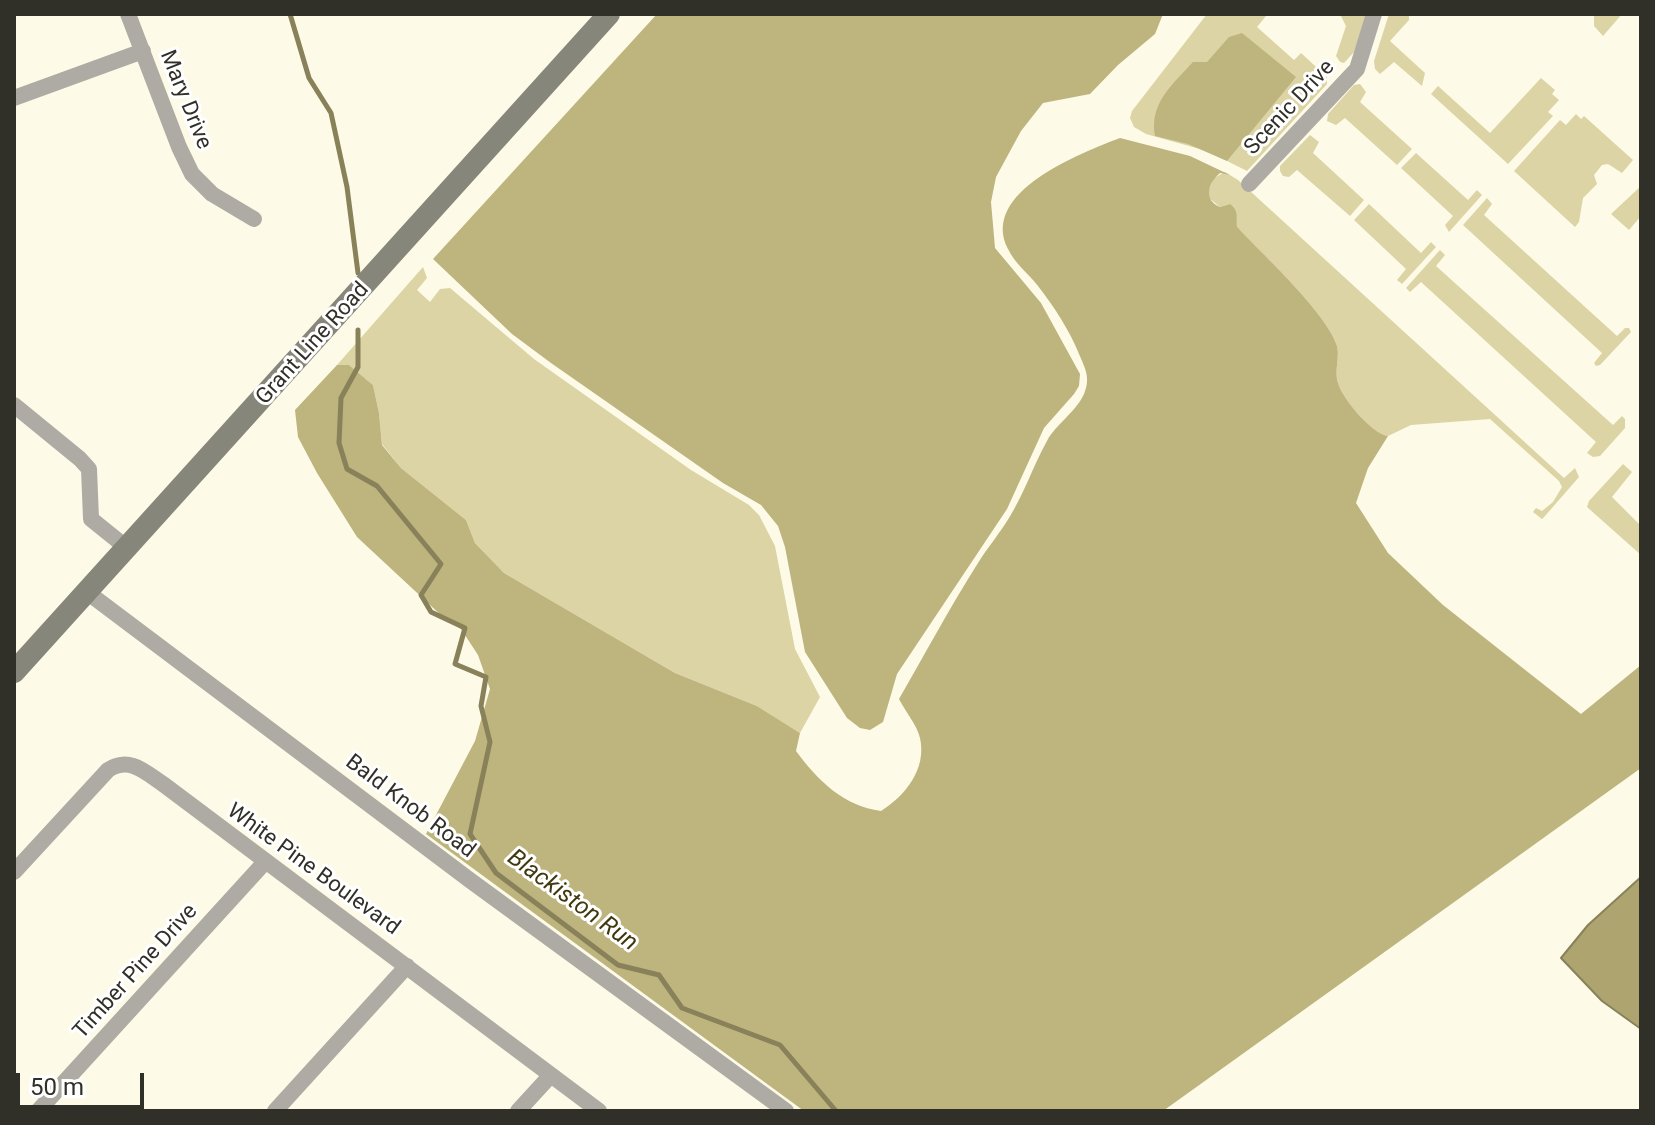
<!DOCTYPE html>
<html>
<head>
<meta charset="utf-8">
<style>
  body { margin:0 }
  #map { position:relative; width:1655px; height:1125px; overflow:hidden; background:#fdfae7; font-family:Roboto,sans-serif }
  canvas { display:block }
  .frame { position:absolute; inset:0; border:16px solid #302f28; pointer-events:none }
  .scale { position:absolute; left:16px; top:1073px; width:128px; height:36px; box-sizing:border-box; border:4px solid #302f28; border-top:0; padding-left:10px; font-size:24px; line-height:28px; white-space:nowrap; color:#302f28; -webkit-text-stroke:6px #fff; paint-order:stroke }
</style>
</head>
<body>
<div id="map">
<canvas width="1655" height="1125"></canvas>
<div class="frame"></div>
<div class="scale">50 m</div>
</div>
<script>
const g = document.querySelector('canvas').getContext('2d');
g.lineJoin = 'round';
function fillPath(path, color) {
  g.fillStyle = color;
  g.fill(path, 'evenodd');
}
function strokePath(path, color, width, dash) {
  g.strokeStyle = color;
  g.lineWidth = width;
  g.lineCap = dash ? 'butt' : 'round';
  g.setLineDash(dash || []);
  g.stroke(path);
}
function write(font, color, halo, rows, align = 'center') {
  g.font = font + ' Roboto,sans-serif';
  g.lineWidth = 6;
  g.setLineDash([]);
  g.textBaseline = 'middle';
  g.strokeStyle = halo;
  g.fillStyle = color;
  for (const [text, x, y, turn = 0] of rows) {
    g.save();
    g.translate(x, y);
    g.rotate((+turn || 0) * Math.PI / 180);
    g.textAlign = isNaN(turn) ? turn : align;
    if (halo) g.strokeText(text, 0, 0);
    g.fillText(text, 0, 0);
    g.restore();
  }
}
const green = new Path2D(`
  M 1207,14 L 1263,14 L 1266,16 L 1257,27 L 1294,60 L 1301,53 L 1327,77 L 1327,84 L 1247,171 L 1207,151 L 1146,134 L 1134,127 L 1130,118 L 1132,111 Z
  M 1340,14 L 1368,14 L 1354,52 L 1344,63 L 1340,62 L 1336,56 L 1346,26 Z
  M 1389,14 L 1409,14 L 1409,20 L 1390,41 L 1425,73 L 1422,86 L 1394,62 L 1380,74 L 1375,69 L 1374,61 Z
  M 1594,14 L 1622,14 L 1603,36 L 1594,26 Z
  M 1541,78 L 1555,90 L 1552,94 L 1559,100 L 1548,112 L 1553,116 L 1508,164 L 1431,94 L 1438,86 L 1490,133 Z
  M 1360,84 L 1366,92 L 1360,102 L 1412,149 L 1397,165 L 1345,118 L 1336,125 L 1327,121 L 1328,114 L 1354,85 Z
  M 1576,114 L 1581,119 L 1584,116 L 1633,160 L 1622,173 L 1608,164 L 1602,165 L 1594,175 L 1597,184 L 1583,198 L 1579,222 L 1575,227 L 1514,171 L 1560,120 L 1566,125 Z
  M 1310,135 L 1319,142 L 1313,153 L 1364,200 L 1350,216 L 1297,170 L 1289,177 L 1283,176 L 1280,171 L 1280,166 Z
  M 1416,153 L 1468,200 L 1477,190 L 1482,195 L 1449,232 L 1445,225 L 1453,216 L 1401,168 Z
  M 1225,172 L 1238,180 L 1564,478 L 1575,468 L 1579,477 L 1545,516 L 1542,519 L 1533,512 L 1536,508 L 1542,511 L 1553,502 L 1562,487 L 1559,481 L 1490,419 L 1411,425 L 1388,436 C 1372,434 1342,398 1338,383 C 1334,371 1340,357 1337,346 C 1327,313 1262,254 1236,227 L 1236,218 L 1230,204 L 1220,207 L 1209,198 L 1208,192 L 1214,178 Z
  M 1641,186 L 1641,216 L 1629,230 L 1611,214 Z
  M 1487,198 L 1492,204 L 1484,215 L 1617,336 L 1625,328 L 1629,328 L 1631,332 L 1600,365 L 1596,366 L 1594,363 L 1602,353 L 1463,225 Z
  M 1369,204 L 1421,253 L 1431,242 L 1436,247 L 1402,284 L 1397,280 L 1406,269 L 1354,220 Z
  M 1440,250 L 1445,255 L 1436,266 L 1613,425 L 1622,416 L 1625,419 L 1625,428 L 1600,456 L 1593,457 L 1587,453 L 1596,442 L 1421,282 L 1410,292 L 1406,288 Z
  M 423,267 L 427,278 L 417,290 L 430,302 L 440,289 L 450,288 L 534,359 L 691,470 L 749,505 L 759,515 L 775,546 L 795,649 L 820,697 L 800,733 L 757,706 L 675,673 L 504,573 L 475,543 L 466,520 L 401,468 L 382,444 L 379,413 L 373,385 L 349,365 L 337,365 Z
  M 1623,464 L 1632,472 L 1612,497 L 1641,526 L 1641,555 L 1587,507 L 1589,501 Z`);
const forest = new Path2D(`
  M 657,14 L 1163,14 L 1155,34 L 1118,65 L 1090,94 L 1043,103 L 1021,131 L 996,177 L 991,202 L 995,248 L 1041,303 L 1080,374 L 1079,386 L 1074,394 L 1044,428 L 1007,509 L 897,674 L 883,722 L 870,730 L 860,728 L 847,718 L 805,652 L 785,547 L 778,526 L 761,505 L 723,483 L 551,363 L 512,334 L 433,259 Z
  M 1242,33 L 1296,77 L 1227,161 L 1188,144 L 1155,136 C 1149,103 1173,84 1193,62 L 1207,62 L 1229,37 Z
  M 1120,138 L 1190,156 L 1230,175 L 1220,173 C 1208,183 1203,200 1220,207 L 1230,204 C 1239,211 1236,216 1237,227 C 1262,254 1327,313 1337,346 C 1340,357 1334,371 1338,383 C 1342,398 1372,434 1388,436 L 1368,468 L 1356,503 L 1388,553 L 1443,605 L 1581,714 L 1641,665 L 1641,768 L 1163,1111 L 804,1111 L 426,834 L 475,741 L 490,689 L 478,655 L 461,629 L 443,617 L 357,537 L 317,473 L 298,437 L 295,410 L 337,365 L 349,365 L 373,385 L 379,413 L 382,445 L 401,468 L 466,520 L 475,543 L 504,573 L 675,673 L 757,706 L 800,733 L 796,751 C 818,781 844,806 881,811 C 905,796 927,769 920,738 C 917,725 905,711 899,699 C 925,654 950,607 978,563 C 988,547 1000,533 1009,518 C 1024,494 1033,466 1047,441 C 1056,424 1076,412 1084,394 C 1091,378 1085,368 1079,354 C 1070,331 1053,305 1038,286 C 1028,273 1015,264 1008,249 C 979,192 1081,153 1120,138 Z`);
const water = new Path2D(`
  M 1641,877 L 1641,1029 L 1602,1001 L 1561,958 L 1588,925 Z`);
const stream = new Path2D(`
  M 290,14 L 309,78 L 331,113 L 347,187 L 358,273
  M 358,330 L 358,367 L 341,398 L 339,443 L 347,469 L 377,486 L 441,564 L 421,595 L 431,612 L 465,628 L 455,664 L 486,677 L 481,706 L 490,742 L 470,834 L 496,873 L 618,965 L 659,975 L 682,1008 L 780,1045 L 836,1111`);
const street = new Path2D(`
  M 128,14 L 179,147 L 192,174 L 212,194 L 254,219
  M 14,98 L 143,51
  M 1249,184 L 1357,69 L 1374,14
  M 14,405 L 80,459 L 89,469 L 91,519 L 127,548
  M 87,592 L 471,881 L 786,1111
  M 14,872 L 108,770 C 130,756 145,772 163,784 L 599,1111
  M 38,1111 L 265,862
  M 275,1111 L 407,966
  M 518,1111 L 551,1075`);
const secondary = new Path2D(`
  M 14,672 L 609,14`);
const streetNames = [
  ["Mary Drive",185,100,68],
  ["Scenic Drive",1290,108,-47],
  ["Grant Line Road",313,344,-48],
  ["Bald Knob Road",410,807,37],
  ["White Pine Boulevard",313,870,36],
  ["Timber Pine Drive",136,972,-48]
];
const waterNames = [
  ["Blackiston Run",572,901,36]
];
fillPath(green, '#dcd4a5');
fillPath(forest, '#beb47e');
fillPath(water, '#ada46f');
strokePath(water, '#88815a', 2);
strokePath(stream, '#88815a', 5);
strokePath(street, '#adaba3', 16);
strokePath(secondary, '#87867a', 22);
write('22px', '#302f28', '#fff', streetNames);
write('italic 24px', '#41390d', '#fff', waterNames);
</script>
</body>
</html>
